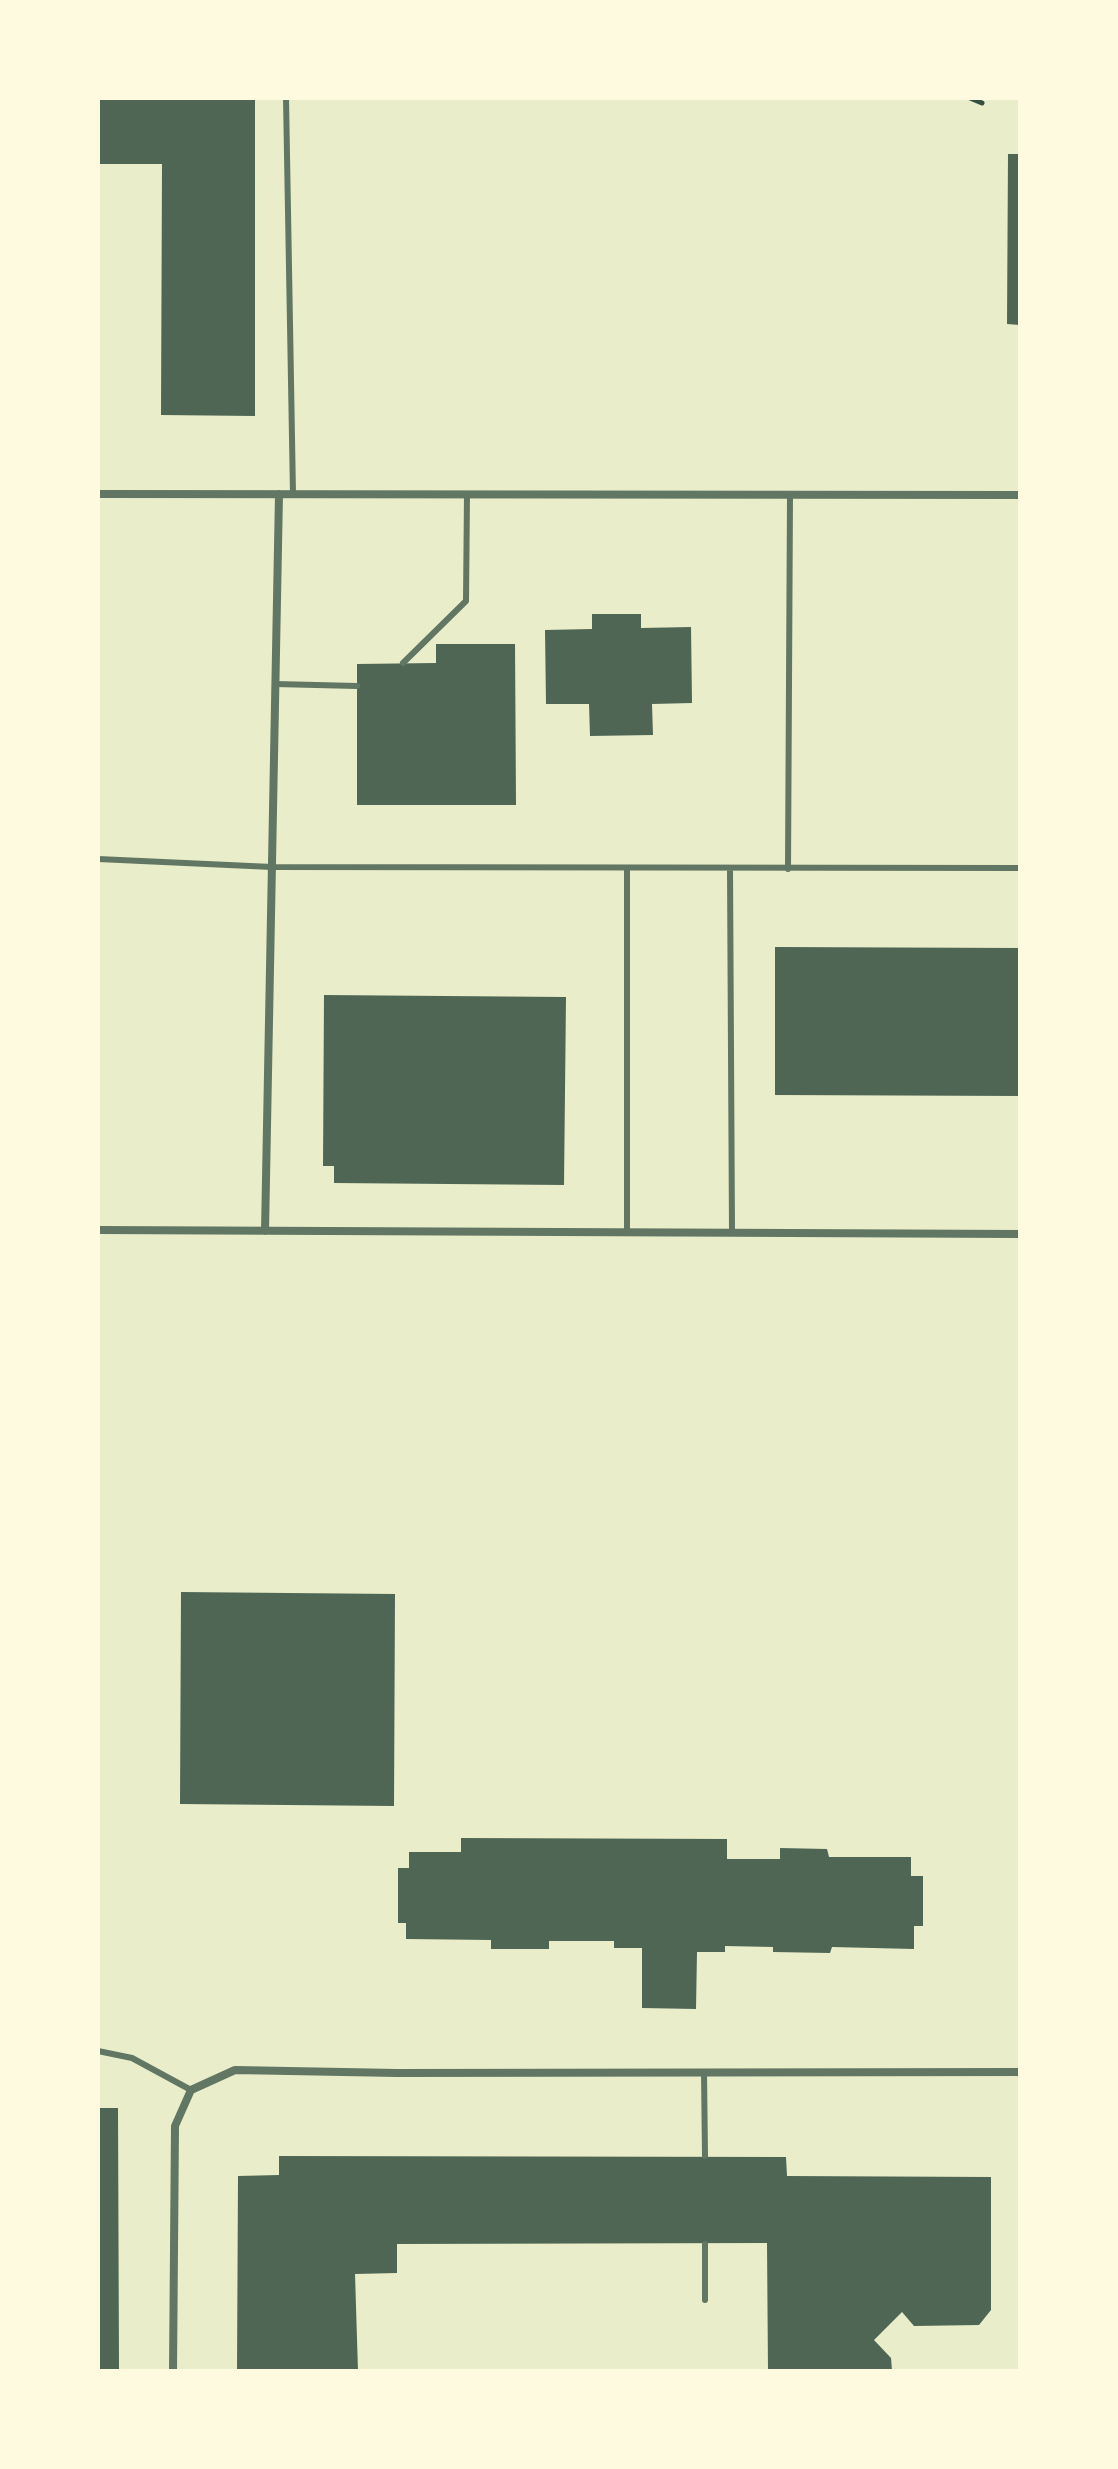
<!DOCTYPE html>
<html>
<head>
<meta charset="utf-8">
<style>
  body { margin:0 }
  #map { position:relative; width:1118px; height:2469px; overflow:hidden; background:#e9edc9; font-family:"Nunito Sans",sans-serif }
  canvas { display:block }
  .frame { position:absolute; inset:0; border:100px solid #fefae0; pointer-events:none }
</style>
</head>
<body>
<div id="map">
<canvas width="1118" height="2469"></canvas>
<div class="frame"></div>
</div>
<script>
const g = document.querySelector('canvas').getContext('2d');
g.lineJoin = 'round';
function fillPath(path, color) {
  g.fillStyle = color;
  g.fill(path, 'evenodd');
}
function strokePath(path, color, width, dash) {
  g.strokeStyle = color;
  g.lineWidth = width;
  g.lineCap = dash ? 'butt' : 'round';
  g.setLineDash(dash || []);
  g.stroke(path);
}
const building = new Path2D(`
  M 98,98 L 255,98 L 255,416 L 161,415 L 162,164 L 98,164 Z
  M 1008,154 L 1020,154 L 1020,325 L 1007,324 Z
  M 592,614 L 641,614 L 641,628 L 691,627 L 692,703 L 652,704 L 653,735 L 590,736 L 589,704 L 546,704 L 545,630 L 592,629 Z
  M 436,644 L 515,644 L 516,805 L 357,805 L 357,664 L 436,663 Z
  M 775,947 L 1020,948 L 1020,1096 L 775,1095 Z
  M 324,995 L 566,997 L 564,1185 L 334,1183 L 334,1166 L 323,1166 Z
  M 181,1592 L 395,1594 L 394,1806 L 180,1804 Z
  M 461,1838 L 727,1839 L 727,1859 L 780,1859 L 780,1848 L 827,1849 L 829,1857 L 911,1857 L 911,1876 L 923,1876 L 923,1926 L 914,1926 L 914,1949 L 832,1947 L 830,1953 L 773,1952 L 773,1947 L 725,1946 L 725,1952 L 697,1952 L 696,2009 L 642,2008 L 642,1948 L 614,1948 L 614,1941 L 549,1941 L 549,1949 L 491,1949 L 491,1940 L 406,1939 L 406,1923 L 398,1923 L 398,1868 L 409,1868 L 409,1852 L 461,1852 Z
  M 98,2108 L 118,2108 L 119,2371 L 98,2371 Z
  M 279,2156 L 786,2157 L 787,2176 L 991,2177 L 991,2310 L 979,2325 L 914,2326 L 902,2312 L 874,2340 L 891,2358 L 892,2371 L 768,2371 L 767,2243 L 397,2244 L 397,2273 L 355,2274 L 358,2371 L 237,2371 L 238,2176 L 279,2175 Z`);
const path = new Path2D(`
  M 970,98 L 982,103`);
const service = new Path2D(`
  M 286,98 L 293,494
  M 403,663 L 466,601 L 467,494
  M 275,684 L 357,686
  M 98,859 L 272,867 L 1020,868
  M 730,869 L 732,1233
  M 788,869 L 790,495
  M 627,1232 L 627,868
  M 98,2051 L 132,2058 L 191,2090
  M 704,2072 L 705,2156
  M 705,2244 L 705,2300`);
const minor = new Path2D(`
  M 98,494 L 1020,495
  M 98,1230 L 1020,1234
  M 265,1231 L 279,494
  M 173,2371 L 175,2126 L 191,2090 L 235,2070 L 397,2073 L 1020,2072`);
fillPath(building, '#4f6655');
strokePath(path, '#344e41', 5);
strokePath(service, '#617663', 6);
strokePath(minor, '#617663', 8);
</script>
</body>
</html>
